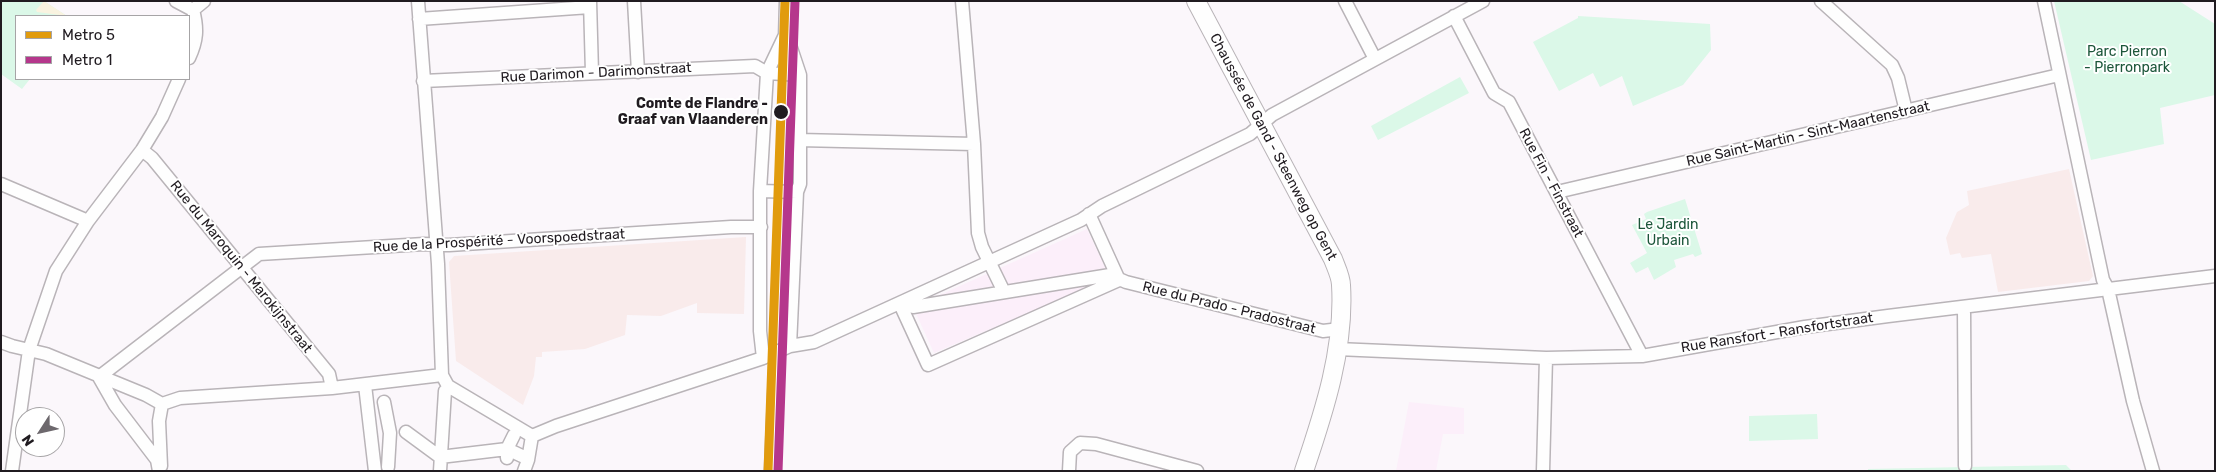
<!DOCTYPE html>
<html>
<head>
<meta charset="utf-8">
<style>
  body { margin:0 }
  #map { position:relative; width:2216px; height:472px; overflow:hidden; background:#fbf7fb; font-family:Rubik,sans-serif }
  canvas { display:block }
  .frame { position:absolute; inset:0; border:2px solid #201b20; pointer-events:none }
  .legend { position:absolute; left:15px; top:15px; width:175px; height:65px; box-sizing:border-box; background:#fff; border:1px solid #a6a4a6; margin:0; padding:6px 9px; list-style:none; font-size:15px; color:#201b20 }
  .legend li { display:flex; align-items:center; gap:10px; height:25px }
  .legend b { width:25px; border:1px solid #a6a4a6 }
  .north { position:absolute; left:15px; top:407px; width:50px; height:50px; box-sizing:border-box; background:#fff; border:1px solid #a6a4a6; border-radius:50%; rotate:235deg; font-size:14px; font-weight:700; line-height:20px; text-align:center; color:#201b20 }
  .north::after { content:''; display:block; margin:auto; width:18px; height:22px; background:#6d686d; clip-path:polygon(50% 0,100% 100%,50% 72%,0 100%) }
</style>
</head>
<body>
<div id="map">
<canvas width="2216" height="472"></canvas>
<div class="frame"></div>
<ul class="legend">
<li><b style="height:6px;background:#e19b0d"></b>Metro 5</li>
<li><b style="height:6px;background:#b5378c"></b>Metro 1</li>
</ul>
<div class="north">N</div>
</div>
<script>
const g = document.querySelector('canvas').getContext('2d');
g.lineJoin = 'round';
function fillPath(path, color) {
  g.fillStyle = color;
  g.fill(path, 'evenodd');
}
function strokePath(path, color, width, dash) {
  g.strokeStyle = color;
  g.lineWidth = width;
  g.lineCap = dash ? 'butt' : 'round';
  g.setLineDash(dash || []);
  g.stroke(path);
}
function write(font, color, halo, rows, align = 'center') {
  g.font = font + ' Rubik,sans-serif';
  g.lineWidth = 4;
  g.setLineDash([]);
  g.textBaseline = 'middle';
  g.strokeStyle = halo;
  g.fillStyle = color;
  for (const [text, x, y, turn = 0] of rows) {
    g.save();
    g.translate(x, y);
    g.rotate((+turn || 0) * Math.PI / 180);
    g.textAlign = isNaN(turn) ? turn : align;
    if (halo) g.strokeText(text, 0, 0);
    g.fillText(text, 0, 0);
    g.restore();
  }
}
const built = new Path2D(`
  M 1087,229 L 1110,278 L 934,353 L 913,307 Z
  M 1409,402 L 1464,408 L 1464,434 L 1443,434 L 1436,471 L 1396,471 Z`);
const education = new Path2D(`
  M 2069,169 L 2093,276 L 2089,281 L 1998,292 L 1991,254 L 1962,258 L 1960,253 L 1950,255 L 1946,238 L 1957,212 L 1969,205 L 1967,191 Z
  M 746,237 L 744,314 L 697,313 L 697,303 L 661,316 L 627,315 L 625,335 L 585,349 L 542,352 L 542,357 L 536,357 L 534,376 L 523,405 L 456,361 L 449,262 L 454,256 Z`);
const green = new Path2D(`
  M 1,1 L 44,1 L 67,16 L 16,16 L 16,79 L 30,79 L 22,89 L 1,74 Z
  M 2054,1 L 2179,1 L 2215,24 L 2215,95 L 2160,108 L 2164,144 L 2091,160 Z
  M 1578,16 L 1710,24 L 1711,50 L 1683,85 L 1633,106 L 1622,76 L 1600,87 L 1593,73 L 1559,91 L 1533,42 L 1578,18 Z
  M 1460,77 L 1469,93 L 1378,140 L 1371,126 Z
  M 1685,199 L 1702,254 L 1695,257 L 1693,254 L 1674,260 L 1676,267 L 1654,280 L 1648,267 L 1636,273 L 1630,263 L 1647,253 L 1632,225 L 1646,219 L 1644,214 L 1647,212 Z
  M 1817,414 L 1818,439 L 1749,441 L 1749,416 Z
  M 2066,465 L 2072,471 L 1868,471 L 1868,469 Z`);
const sand = new Path2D(`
  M 44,1 L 67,16 L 37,12 L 36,10 Z`);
const street = new Path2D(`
  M 176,1 L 193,10
  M 418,1 L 438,264 L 442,375
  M 590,1 L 592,73
  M 634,1 L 638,72
  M 962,1 L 974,144 L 978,233 L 982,247 L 1004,292
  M 1345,1 L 1375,59
  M 1821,1 L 1892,65 L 1898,78 L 1906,111
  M 2044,1 L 2103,280 L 2108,289 L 2133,401 L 2153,471
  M 193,10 L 204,1
  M 1454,16 L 1494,93 L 1509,102 L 1642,356
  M 419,19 L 590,7
  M 786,33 L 800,75 L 800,184 L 797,192 L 790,346
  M 189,58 C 197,41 198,29 193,10
  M 784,74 L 786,1
  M 423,81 L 755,66 L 767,73 L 800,75
  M 799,140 L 974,144
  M 142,150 L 152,158 L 329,374 L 332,388
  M 1,184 L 88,221
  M 760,191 L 797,192
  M 1557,192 L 2059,75
  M 900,304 L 913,307 L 1110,275 L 1126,282 L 1323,331 L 1340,329
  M 900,304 L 928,365 L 1119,280 L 1089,214
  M 1964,308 L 1965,466
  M 1,342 L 12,346 L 46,354 L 146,395 L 162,404
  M 1337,349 L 1546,358 L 1642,356 L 1805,327 L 1888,316 L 2215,276
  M 763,358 L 760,331 L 760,191 L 767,73 L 786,33
  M 442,375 L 448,386 L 532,436 L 556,426 L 763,358 L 790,346 L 814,342 L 1081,220 L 1102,206 L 1250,134 L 1272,115 L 1483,1
  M 99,377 L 259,254 L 424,244 L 449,245 L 731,227 L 761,227
  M 99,377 L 115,405 L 157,460 L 159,471
  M 365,385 L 375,471
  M 384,402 L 390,433 L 388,467
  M 162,404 L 180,398 L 332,388 L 442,375
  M 406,432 L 440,457 L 507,449 L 514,435
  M 507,458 L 507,449 L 522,456
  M 161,466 L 159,421 L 162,404
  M 12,471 L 29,350 L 56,271 L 88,221 L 142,150 L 162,117 L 179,79
  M 440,471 L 445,391
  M 524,471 L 528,460 L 532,436
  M 771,471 L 776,352
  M 1069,471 L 1070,452 L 1080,443 L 1096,444 L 1197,471
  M 1543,471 L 1546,358`);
const secondary = new Path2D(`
  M 1196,1 L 1333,259 C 1336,267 1341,277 1341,285 C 1345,348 1324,412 1304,471`);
const metro1 = new Path2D(`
  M 768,471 L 785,1`);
const metro2 = new Path2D(`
  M 778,471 L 795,1`);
const markers = [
  [781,112,8,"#201b20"]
];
const parkNames = [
  ["Parc Pierron",2127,52],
  ["- Pierronpark",2127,68],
  ["Le Jardin",1668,225],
  ["Urbain",1668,241]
];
const streetNames = [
  ["Rue Darimon - Darimonstraat",596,73,-3],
  ["Rue Saint-Martin - Sint-Maartenstraat",1808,134,-13],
  ["Chaussée de Gand - Steenweg op Gent",1273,147,62],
  ["Rue Fin - Finstraat",1551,183,62],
  ["Rue de la Prospérité - Voorspoedstraat",499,241,-3],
  ["Rue du Maroquin - Marokijnstraat",241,267,51],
  ["Rue du Prado - Pradostraat",1229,308,14],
  ["Rue Ransfort - Ransfortstraat",1777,333,-9]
];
const stopNames = [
  ["Comte de Flandre -",768,104],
  ["Graaf van Vlaanderen",768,120]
];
fillPath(built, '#fceffa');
fillPath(education, '#f9ebeb');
fillPath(green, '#dbf8e8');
fillPath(sand, '#f9f3e0');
strokePath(street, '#b9b4b8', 15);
strokePath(secondary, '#b9b4b8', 20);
strokePath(street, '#fefefe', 12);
strokePath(secondary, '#fefefe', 18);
strokePath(metro1, '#e19b0d', 9);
strokePath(metro2, '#b5378c', 9);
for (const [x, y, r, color] of markers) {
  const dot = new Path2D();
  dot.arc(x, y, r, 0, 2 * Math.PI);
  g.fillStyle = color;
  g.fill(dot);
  strokePath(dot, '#fff', 2);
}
write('14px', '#1c563a', '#fff', parkNames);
write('14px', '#201b20', '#fff', streetNames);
write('bold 14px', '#201b20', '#fff', stopNames, 'right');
</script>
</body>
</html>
